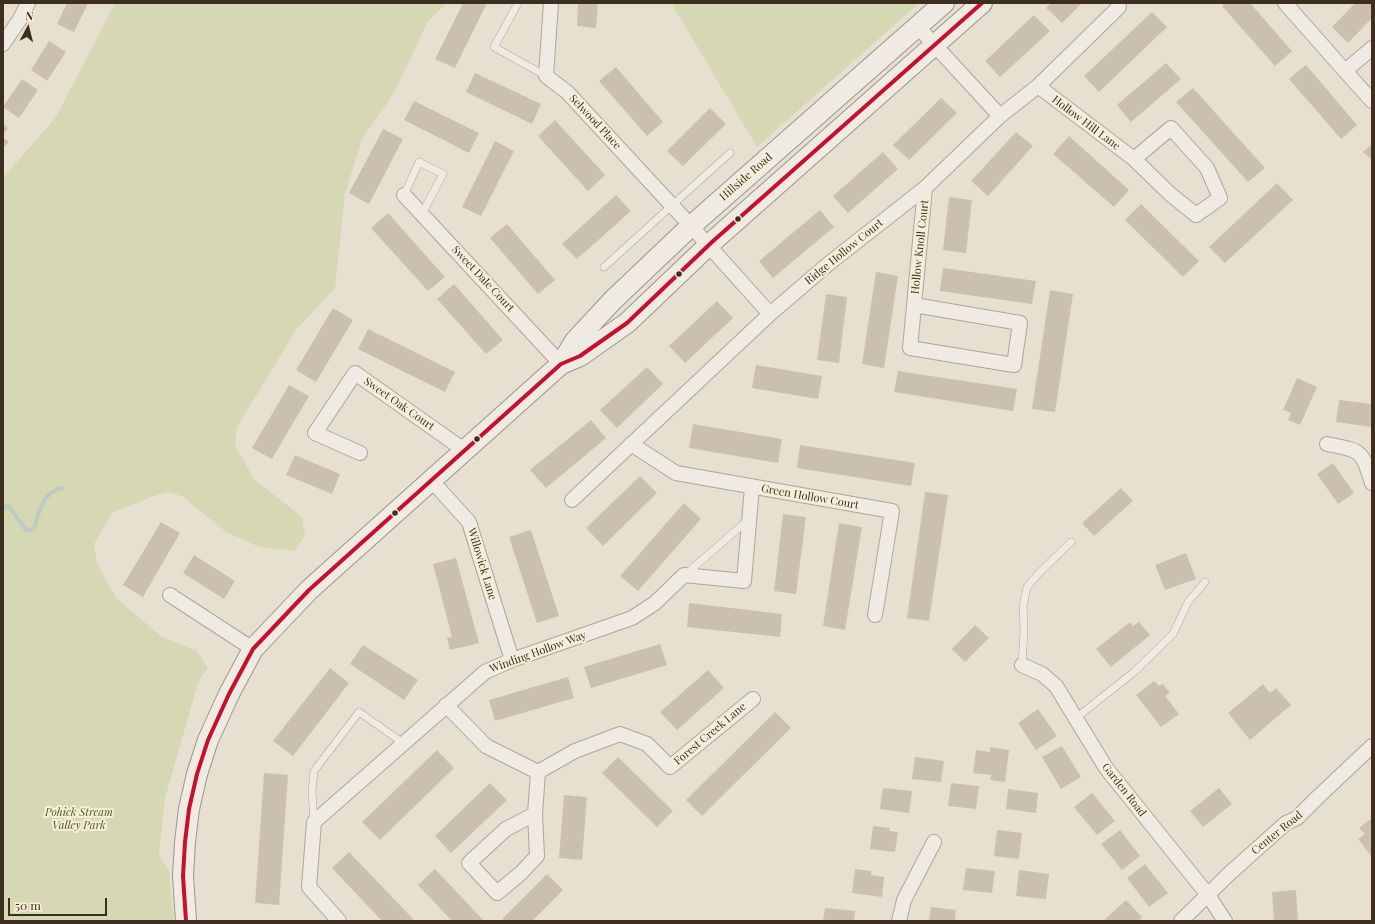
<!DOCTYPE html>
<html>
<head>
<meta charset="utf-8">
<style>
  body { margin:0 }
  #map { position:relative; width:1375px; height:924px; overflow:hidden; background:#e7e0d1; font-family:"Playfair Display",serif }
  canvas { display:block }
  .frame { position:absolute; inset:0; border:4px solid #3d2e20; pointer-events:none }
  .north { position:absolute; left:8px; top:8px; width:40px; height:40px; -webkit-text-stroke:3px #f7eed8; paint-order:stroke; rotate:7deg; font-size:11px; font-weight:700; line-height:16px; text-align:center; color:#3d2e20 }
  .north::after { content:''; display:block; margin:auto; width:14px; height:18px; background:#3d2e20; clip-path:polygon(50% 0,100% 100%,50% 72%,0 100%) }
  .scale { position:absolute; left:8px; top:898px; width:99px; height:18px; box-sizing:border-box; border:2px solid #3d2e20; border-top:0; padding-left:5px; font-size:12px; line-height:14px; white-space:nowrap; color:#3d2e20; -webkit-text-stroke:3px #f7eed8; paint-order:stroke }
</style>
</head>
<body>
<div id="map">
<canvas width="1375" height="924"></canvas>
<div class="frame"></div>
<div class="north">N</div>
<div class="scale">50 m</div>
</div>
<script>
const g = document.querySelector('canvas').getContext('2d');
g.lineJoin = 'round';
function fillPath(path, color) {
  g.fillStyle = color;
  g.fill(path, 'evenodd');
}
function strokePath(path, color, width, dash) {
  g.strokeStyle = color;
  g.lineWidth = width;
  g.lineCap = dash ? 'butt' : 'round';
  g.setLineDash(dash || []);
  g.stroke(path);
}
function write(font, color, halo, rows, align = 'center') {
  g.font = font + ' "Playfair Display",serif';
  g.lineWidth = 4;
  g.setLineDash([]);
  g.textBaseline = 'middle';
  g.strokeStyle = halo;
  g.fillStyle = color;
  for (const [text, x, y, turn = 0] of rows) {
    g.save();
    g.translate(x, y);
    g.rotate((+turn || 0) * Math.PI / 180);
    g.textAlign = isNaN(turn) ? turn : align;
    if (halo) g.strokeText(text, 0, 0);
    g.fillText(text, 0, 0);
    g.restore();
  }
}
const green = new Path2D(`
  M 115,3 L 447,3 L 428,21 L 394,93 L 362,139 L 345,194 L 335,288 L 296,330 L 237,427 L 235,445 L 254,479 L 302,517 L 305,536 L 294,551 L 259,547 L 226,532 L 182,496 L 165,492 L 113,512 L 94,544 L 97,563 L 116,598 L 162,637 L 197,651 L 208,668 L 198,683 L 165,798 L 159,854 L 169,871 L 174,921 L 3,921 L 3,178 L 56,117 Z
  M 671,3 L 919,3 L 757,147 Z`);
const stream = new Path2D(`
  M 3,509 L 8,505 L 26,530 L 34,529 C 39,513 42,492 62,488`);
const building = new Path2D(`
  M 67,3 L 88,3 L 74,32 L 57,24 Z
  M 463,3 L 487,3 L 455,68 L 435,59 Z
  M 578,3 L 598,3 L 596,28 L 577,26 Z
  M 1051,3 L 1082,3 L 1062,23 L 1046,8 Z
  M 1225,3 L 1250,3 L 1292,51 L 1275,66 L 1222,6 Z
  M 1355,3 L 1372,3 L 1372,18 L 1348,43 L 1332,27 Z
  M 1152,12 L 1167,27 L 1099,92 L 1084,76 Z
  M 1034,15 L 1050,31 L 1000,77 L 985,61 Z
  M 49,41 L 66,52 L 47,81 L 31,70 Z
  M 1166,63 L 1181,79 L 1131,122 L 1117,105 Z
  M 1306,65 L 1357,125 L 1341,139 L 1289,79 Z
  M 616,67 L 663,122 L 647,136 L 599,81 Z
  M 475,73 L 541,104 L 532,124 L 466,92 Z
  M 22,79 L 38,90 L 19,118 L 3,107 Z
  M 1193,88 L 1265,168 L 1248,182 L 1176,102 Z
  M 941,98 L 957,113 L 909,160 L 893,145 Z
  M 414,101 L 479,133 L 469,153 L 404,120 Z
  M 710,108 L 726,124 L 683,166 L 667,151 Z
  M 555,120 L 605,175 L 588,191 L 538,136 Z
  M 3,124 L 8,128 L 3,134 Z
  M 383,129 L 403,139 L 369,204 L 349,193 Z
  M 1016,132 L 1033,146 L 988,196 L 971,181 Z
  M 1069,136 L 1129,190 L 1114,207 L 1053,154 Z
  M 3,137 L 9,142 L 3,148 Z
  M 495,141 L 514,151 L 481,216 L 462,207 Z
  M 1372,144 L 1372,160 L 1363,152 Z
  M 883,152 L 898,169 L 848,213 L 833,196 Z
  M 1277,183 L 1293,200 L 1225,263 L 1209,247 Z
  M 616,195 L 631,211 L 577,259 L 562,244 Z
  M 949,197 L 972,200 L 966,253 L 943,250 Z
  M 1141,204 L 1199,261 L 1183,277 L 1125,220 Z
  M 820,210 L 834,227 L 773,278 L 759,261 Z
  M 388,213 L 445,277 L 428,291 L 371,228 Z
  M 507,224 L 555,280 L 538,294 L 490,238 Z
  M 943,268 L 1036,281 L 1032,304 L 940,291 Z
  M 876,272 L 898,276 L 884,368 L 862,364 Z
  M 454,284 L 503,340 L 486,354 L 437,299 Z
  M 1050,290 L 1073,294 L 1055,412 L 1032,409 Z
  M 826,294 L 847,297 L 839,363 L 817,360 Z
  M 717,301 L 733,318 L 685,363 L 669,346 Z
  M 333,308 L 353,320 L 316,382 L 296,370 Z
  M 368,329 L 455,372 L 445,392 L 358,349 Z
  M 756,365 L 822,376 L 818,399 L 752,388 Z
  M 647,367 L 663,384 L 617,428 L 600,410 Z
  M 898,371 L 1017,389 L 1013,411 L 894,392 Z
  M 1297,378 L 1317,387 L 1300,425 L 1288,420 L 1291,413 L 1283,410 Z
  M 289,385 L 309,396 L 272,459 L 252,448 Z
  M 1339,400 L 1372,404 L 1372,427 L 1336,422 Z
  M 591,420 L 606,438 L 546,488 L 530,470 Z
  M 693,424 L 782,439 L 778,463 L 689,448 Z
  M 800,445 L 915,463 L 911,486 L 797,468 Z
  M 295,455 L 340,474 L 332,494 L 286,475 Z
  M 1333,463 L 1354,493 L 1338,504 L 1317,474 Z
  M 640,476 L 657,493 L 603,546 L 586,528 Z
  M 1121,488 L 1133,501 L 1094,536 L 1082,523 Z
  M 925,492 L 948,495 L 929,621 L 907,618 Z
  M 684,503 L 701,519 L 638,591 L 620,576 Z
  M 783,514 L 806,517 L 796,594 L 774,591 Z
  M 161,522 L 180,533 L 143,597 L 123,585 Z
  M 839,523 L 862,527 L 845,630 L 823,626 Z
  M 531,530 L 559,616 L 537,623 L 509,537 Z
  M 1186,553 L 1196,579 L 1165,590 L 1155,565 Z
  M 194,555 L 235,581 L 224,599 L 183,573 Z
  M 456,558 L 479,643 L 450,650 L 447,638 L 452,637 L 433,564 Z
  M 689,603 L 782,614 L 780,637 L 687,627 Z
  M 1130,622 L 1133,626 L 1139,622 L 1150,635 L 1111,667 L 1096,649 Z
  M 975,625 L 989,638 L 965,662 L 952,649 Z
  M 660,644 L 667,665 L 591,688 L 584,667 Z
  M 363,645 L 418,680 L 404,700 L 350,664 Z
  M 330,668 L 349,683 L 293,756 L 273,741 Z
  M 708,670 L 724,688 L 677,730 L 660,712 Z
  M 568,677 L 574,698 L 495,721 L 489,700 Z
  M 1154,681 L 1159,686 L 1163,684 L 1170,693 L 1165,696 L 1179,714 L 1161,727 L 1136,695 Z
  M 1263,684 L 1270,693 L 1276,688 L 1291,705 L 1250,740 L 1228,713 Z
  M 1038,709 L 1057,736 L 1036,750 L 1018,723 Z
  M 775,712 L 791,728 L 702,816 L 686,800 Z
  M 1062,746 L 1081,777 L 1061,789 L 1042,757 Z
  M 990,747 L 1009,750 L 1005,782 L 990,780 L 991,775 L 973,773 L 976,750 L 990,752 Z
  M 437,750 L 454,768 L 380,840 L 362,822 Z
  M 618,757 L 673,811 L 657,827 L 602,773 Z
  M 915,757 L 944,761 L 941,782 L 912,779 Z
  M 264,773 L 288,775 L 279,905 L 255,903 Z
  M 490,783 L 507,800 L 451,853 L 435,836 Z
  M 951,783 L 979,786 L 976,809 L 948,806 Z
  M 883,788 L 912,791 L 909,813 L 880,809 Z
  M 1219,788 L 1232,804 L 1203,827 L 1190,811 Z
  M 1008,789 L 1038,793 L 1036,813 L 1006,809 Z
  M 1092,793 L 1115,821 L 1097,835 L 1074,807 Z
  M 564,795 L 587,797 L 582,860 L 559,858 Z
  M 1372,818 L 1372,857 L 1358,839 L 1365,834 L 1359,828 Z
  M 873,826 L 890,828 L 889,831 L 898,832 L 895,852 L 870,849 Z
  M 997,830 L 1022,833 L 1019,859 L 994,856 Z
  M 1120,830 L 1140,856 L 1122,870 L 1101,844 Z
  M 349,852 L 415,921 L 382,921 L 332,868 Z
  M 1145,864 L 1168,893 L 1149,907 L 1127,878 Z
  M 966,868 L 995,871 L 992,893 L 963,890 Z
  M 435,869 L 484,921 L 452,921 L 418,885 Z
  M 855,869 L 871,871 L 871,875 L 884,877 L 882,897 L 852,893 Z
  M 1019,870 L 1049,874 L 1046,899 L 1016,896 Z
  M 547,874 L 563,890 L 532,921 L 505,921 L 502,919 Z
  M 1296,890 L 1298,921 L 1274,921 L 1272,892 Z
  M 1126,900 L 1142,917 L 1138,921 L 1103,921 Z
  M 931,907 L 956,910 L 955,921 L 929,921 Z
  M 825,908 L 855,911 L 854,921 L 823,921 Z`);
const lane = new Path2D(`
  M 518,3 L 494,47 L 546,76
  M 404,195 L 419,162 L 443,174 L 422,214
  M 604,267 L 730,153
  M 686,574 L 749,519
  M 1022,665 L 1024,630 L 1023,606 L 1027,587 L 1039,573 L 1071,542
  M 1076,718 L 1134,672 L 1173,634 L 1188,602 L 1205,582
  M 314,821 L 312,791 L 314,771 L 359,712 L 403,743`);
const street = new Path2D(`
  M 551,3 L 546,76 L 567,92 L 691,226 L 770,314
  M 1285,3 L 1345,71
  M 918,27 L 1000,116
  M 3,44 L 20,19 L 28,3
  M 1372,48 L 1345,71 L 1372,101
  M 1038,86 L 1134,159 L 1170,194 L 1196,215 L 1220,198 L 1207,168 L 1171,128 L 1134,159
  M 404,195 L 561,364
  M 914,305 L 1020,323 L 1014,365 L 910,348 C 915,294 920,241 925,188
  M 631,444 L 676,473 L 892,511 L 875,615
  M 1327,444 C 1361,451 1362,449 1372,483
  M 360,453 L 315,433 L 355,373 L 464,450
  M 431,480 L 469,522 L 512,660
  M 572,500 L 770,314 L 827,265 L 925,188 L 1000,116 L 1038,86 L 1119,7
  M 170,595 L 253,649
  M 1022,665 L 1042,674 L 1056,686 L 1106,768 L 1208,895 L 1225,921
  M 446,705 L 486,746 L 538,772
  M 538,772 L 575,751 L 620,734 L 647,744 L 670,767 L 753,699
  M 535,814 L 537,856 L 521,873 L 497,893 L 469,863 L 506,829 L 535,814 L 538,772
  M 339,921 L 309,887 L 314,822 L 485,672 L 512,660 L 632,618 L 655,603 L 684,575 L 744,581 L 752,487
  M 899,921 L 904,900 L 934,842
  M 1181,921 L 1230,873 L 1286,823 L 1297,818 L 1319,796 L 1372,746`);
const secondary = new Path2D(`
  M 561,364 L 580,356 L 627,323 L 712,242 L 982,3
  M 186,921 L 183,876 L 185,842 L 189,809 L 197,774 L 208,740 L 229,694 L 253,649 L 309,590 L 561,364 L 575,341 L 613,300 L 691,226 L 944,3`);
const bus1 = new Path2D(`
  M 186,921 L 183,876 L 185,842 L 189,809 L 197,774 L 208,740 L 229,694 L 253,649 L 309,590 L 561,364 L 580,356 L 627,323 L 712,242 L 982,3`);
const markers = [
  [738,219,3.5,"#3d2e20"],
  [679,274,3.5,"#3d2e20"],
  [477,439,3.5,"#3d2e20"],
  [395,513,3.5,"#3d2e20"]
];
const streetNames = [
  ["Selwood Place",595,122,47],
  ["Hollow Hill Lane",1086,123,37],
  ["Hillside Road",746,177,-41],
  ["Hollow Knoll Court",920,247,-84],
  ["Ridge Hollow Court",844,252,-39],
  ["Sweet Dale Court",483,279,47],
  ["Sweet Oak Court",399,404,35],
  ["Green Hollow Court",810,497,10],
  ["Willowick Lane",482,564,73],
  ["Winding Hollow Way",538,652,-20],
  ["Forest Creek Lane",710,734,-40],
  ["Garden Road",1124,790,52],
  ["Center Road",1277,833,-39]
];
const parkNames = [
  ["Pohick Stream",79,813],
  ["Valley Park",79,826]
];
fillPath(green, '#d6d7b3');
strokePath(stream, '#bcccc2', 4);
fillPath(building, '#cbbfb2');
strokePath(lane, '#ada599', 8);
strokePath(street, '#ada599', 16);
strokePath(secondary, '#9c958a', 22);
strokePath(lane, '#efebe3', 7);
strokePath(street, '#efebe3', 14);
strokePath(secondary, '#efebe3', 20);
strokePath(bus1, '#c8102e', 4);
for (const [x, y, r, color] of markers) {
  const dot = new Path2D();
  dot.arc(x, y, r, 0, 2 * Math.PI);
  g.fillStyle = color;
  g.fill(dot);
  strokePath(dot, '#f7eed8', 1.5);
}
write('11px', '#3d2e20', '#f7eed8', streetNames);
write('italic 11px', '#4d5a26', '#f7eed8', parkNames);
</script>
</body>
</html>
